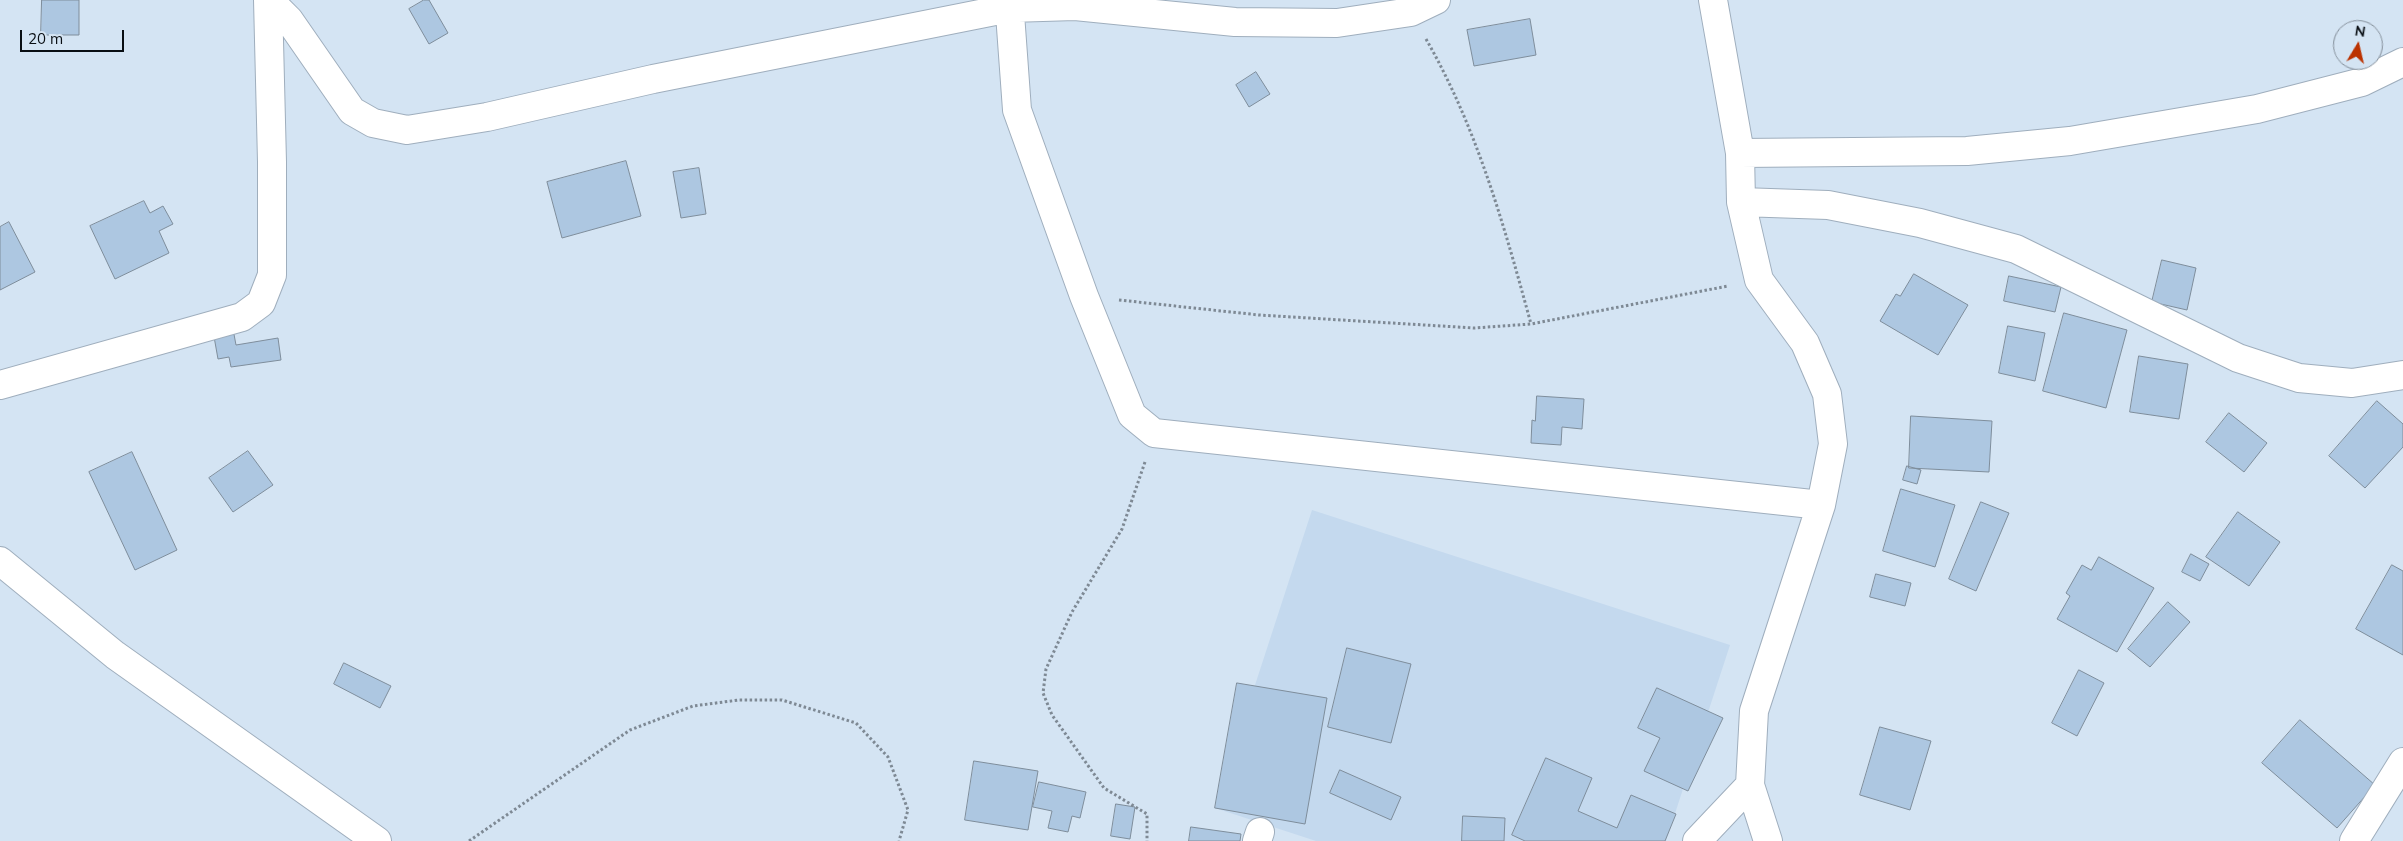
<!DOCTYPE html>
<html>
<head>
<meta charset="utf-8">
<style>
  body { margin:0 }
  #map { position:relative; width:2403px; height:841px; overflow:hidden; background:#d4e4f3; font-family:Mulish,sans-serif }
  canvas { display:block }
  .north { position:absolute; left:2333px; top:20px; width:50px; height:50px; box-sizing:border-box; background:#d4e4f3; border:1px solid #838e99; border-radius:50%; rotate:9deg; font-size:14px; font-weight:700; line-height:20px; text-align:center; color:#090e13 }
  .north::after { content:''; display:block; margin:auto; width:18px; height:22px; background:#bb3200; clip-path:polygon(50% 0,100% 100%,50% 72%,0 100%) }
  .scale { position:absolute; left:20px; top:30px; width:104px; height:22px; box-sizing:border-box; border:2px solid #090e13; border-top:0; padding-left:6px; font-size:15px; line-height:18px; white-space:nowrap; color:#090e13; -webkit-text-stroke:4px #d4e4f3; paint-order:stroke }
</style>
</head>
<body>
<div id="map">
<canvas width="2403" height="841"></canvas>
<div class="north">N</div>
<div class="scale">20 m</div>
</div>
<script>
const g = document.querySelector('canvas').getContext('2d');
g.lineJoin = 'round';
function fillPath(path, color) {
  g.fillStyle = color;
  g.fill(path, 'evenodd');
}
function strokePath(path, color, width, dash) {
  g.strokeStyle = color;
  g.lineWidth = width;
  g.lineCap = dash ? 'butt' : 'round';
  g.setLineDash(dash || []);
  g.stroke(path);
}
const built = new Path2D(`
  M 1312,510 L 1730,645 L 1666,841 L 1316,841 L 1215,808 Z`);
const building = new Path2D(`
  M 42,0 L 79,0 L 79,35 L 41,35 Z
  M 424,0 L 429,0 L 448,33 L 429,44 L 409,9 Z
  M 1530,19 L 1536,55 L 1474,66 L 1467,30 Z
  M 1256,72 L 1270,94 L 1249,107 L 1236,85 Z
  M 626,161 L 641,216 L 562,238 L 547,182 Z
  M 699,168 L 706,214 L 681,218 L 673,172 Z
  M 144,201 L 150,213 L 163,206 L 173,224 L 159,231 L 169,253 L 115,279 L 90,226 Z
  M 9,222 L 35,272 L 0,290 L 0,227 Z
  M 2162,260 L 2196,268 L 2187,310 L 2152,302 Z
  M 1914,274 L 1968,305 L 1938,355 L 1880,321 L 1896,294 L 1900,296 Z
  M 2009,276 L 2061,287 L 2055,312 L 2004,301 Z
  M 2064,313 L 2127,330 L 2106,408 L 2043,391 Z
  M 2008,326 L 2045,333 L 2035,381 L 1999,373 Z
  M 233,329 L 236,345 L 278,338 L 281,360 L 231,367 L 229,357 L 218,359 L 213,331 Z
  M 2139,356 L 2188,364 L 2179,419 L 2130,412 Z
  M 1537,396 L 1584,399 L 1582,429 L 1562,427 L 1561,445 L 1531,443 L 1532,420 L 1535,421 Z
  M 2377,401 L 2403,424 L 2403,447 L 2365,488 L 2329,456 Z
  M 2229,413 L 2267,443 L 2244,472 L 2206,442 Z
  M 1911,416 L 1992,421 L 1989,472 L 1909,468 Z
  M 248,451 L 273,485 L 233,512 L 209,478 Z
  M 132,452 L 177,550 L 135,570 L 89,472 Z
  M 1907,466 L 1921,470 L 1917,484 L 1903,480 Z
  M 1901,489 L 1955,505 L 1935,567 L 1883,551 Z
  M 1981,502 L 2009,513 L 1976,591 L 1949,579 Z
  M 2238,512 L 2280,542 L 2249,586 L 2206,557 Z
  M 2191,554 L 2209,564 L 2200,581 L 2182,572 Z
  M 2099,557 L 2154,588 L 2117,652 L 2057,619 L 2070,596 L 2066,593 L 2082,565 L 2091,570 Z
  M 2392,565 L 2403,571 L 2403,655 L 2356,629 Z
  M 1876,574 L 1911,583 L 1905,606 L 1870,597 Z
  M 2168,602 L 2190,622 L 2150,667 L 2128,649 Z
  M 1347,648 L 1411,664 L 1391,743 L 1328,727 Z
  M 344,663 L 391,686 L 380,708 L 334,684 Z
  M 2079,670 L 2104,683 L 2077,736 L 2052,723 Z
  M 1237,683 L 1327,698 L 1305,824 L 1215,808 Z
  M 1657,688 L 1723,718 L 1688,791 L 1644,771 L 1660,738 L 1638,728 Z
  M 2300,720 L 2375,785 L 2337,828 L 2262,763 Z
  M 1880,727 L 1931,741 L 1910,810 L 1860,795 Z
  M 1546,758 L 1592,778 L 1578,811 L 1617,828 L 1631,795 L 1676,814 L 1665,841 L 1525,841 L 1512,835 Z
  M 974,761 L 1038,771 L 1028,830 L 965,820 Z
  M 1340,770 L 1401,797 L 1391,820 L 1330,793 Z
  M 1039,782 L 1086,792 L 1080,818 L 1072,816 L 1068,832 L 1048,828 L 1052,811 L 1033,807 Z
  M 1116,804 L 1135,807 L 1130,839 L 1111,836 Z
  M 1463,816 L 1505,818 L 1504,841 L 1462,841 Z
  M 1191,827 L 1241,834 L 1240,841 L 1189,841 Z`);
const path = new Path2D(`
  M 1426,39 C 1477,128 1504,225 1531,324
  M 1119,300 L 1259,315 L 1474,328 L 1531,324 L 1728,286
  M 1145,462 L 1122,529 L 1072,612 L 1046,669 L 1043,693 L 1052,715 L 1104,788 L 1147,814 L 1147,841
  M 469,841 L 630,730 L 693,706 L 739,700 L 782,700 L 856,723 L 888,757 L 908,810 L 899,841`);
const minor = new Path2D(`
  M 269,0 L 289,20 L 352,111 L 373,123 L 407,130 L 487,117 L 653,79 L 1010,8 L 1075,6 L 1235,22 L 1337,23 L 1411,12 L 1436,0
  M 1009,0 L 1017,110 L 1084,296 L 1132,415 L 1154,433 L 1821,505
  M 1713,0 L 1740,153 L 1741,202 L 1759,280 L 1805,343 L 1827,394 L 1833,444 L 1821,505 L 1754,711 L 1750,785 L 1768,841
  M 1740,153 L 1967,151 L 2070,141 L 2257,109 L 2362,82 L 2403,62
  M 1741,202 L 1828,205 L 1920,223 L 2016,249 L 2238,358 L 2299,378 L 2352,383 L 2403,375
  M 0,385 L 242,317 L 261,303 L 272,275 L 272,162 L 268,0
  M 0,561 L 115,655 L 377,841
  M 1257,841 L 1260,832
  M 1697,841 L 1750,785
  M 2354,841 L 2403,762`);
fillPath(built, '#c4d9ee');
fillPath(building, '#adc7e1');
strokePath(building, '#7e8d9b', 1);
strokePath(minor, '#9faebd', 30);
strokePath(path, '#7e8994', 3, [2.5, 2.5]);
strokePath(minor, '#fff', 28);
</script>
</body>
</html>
